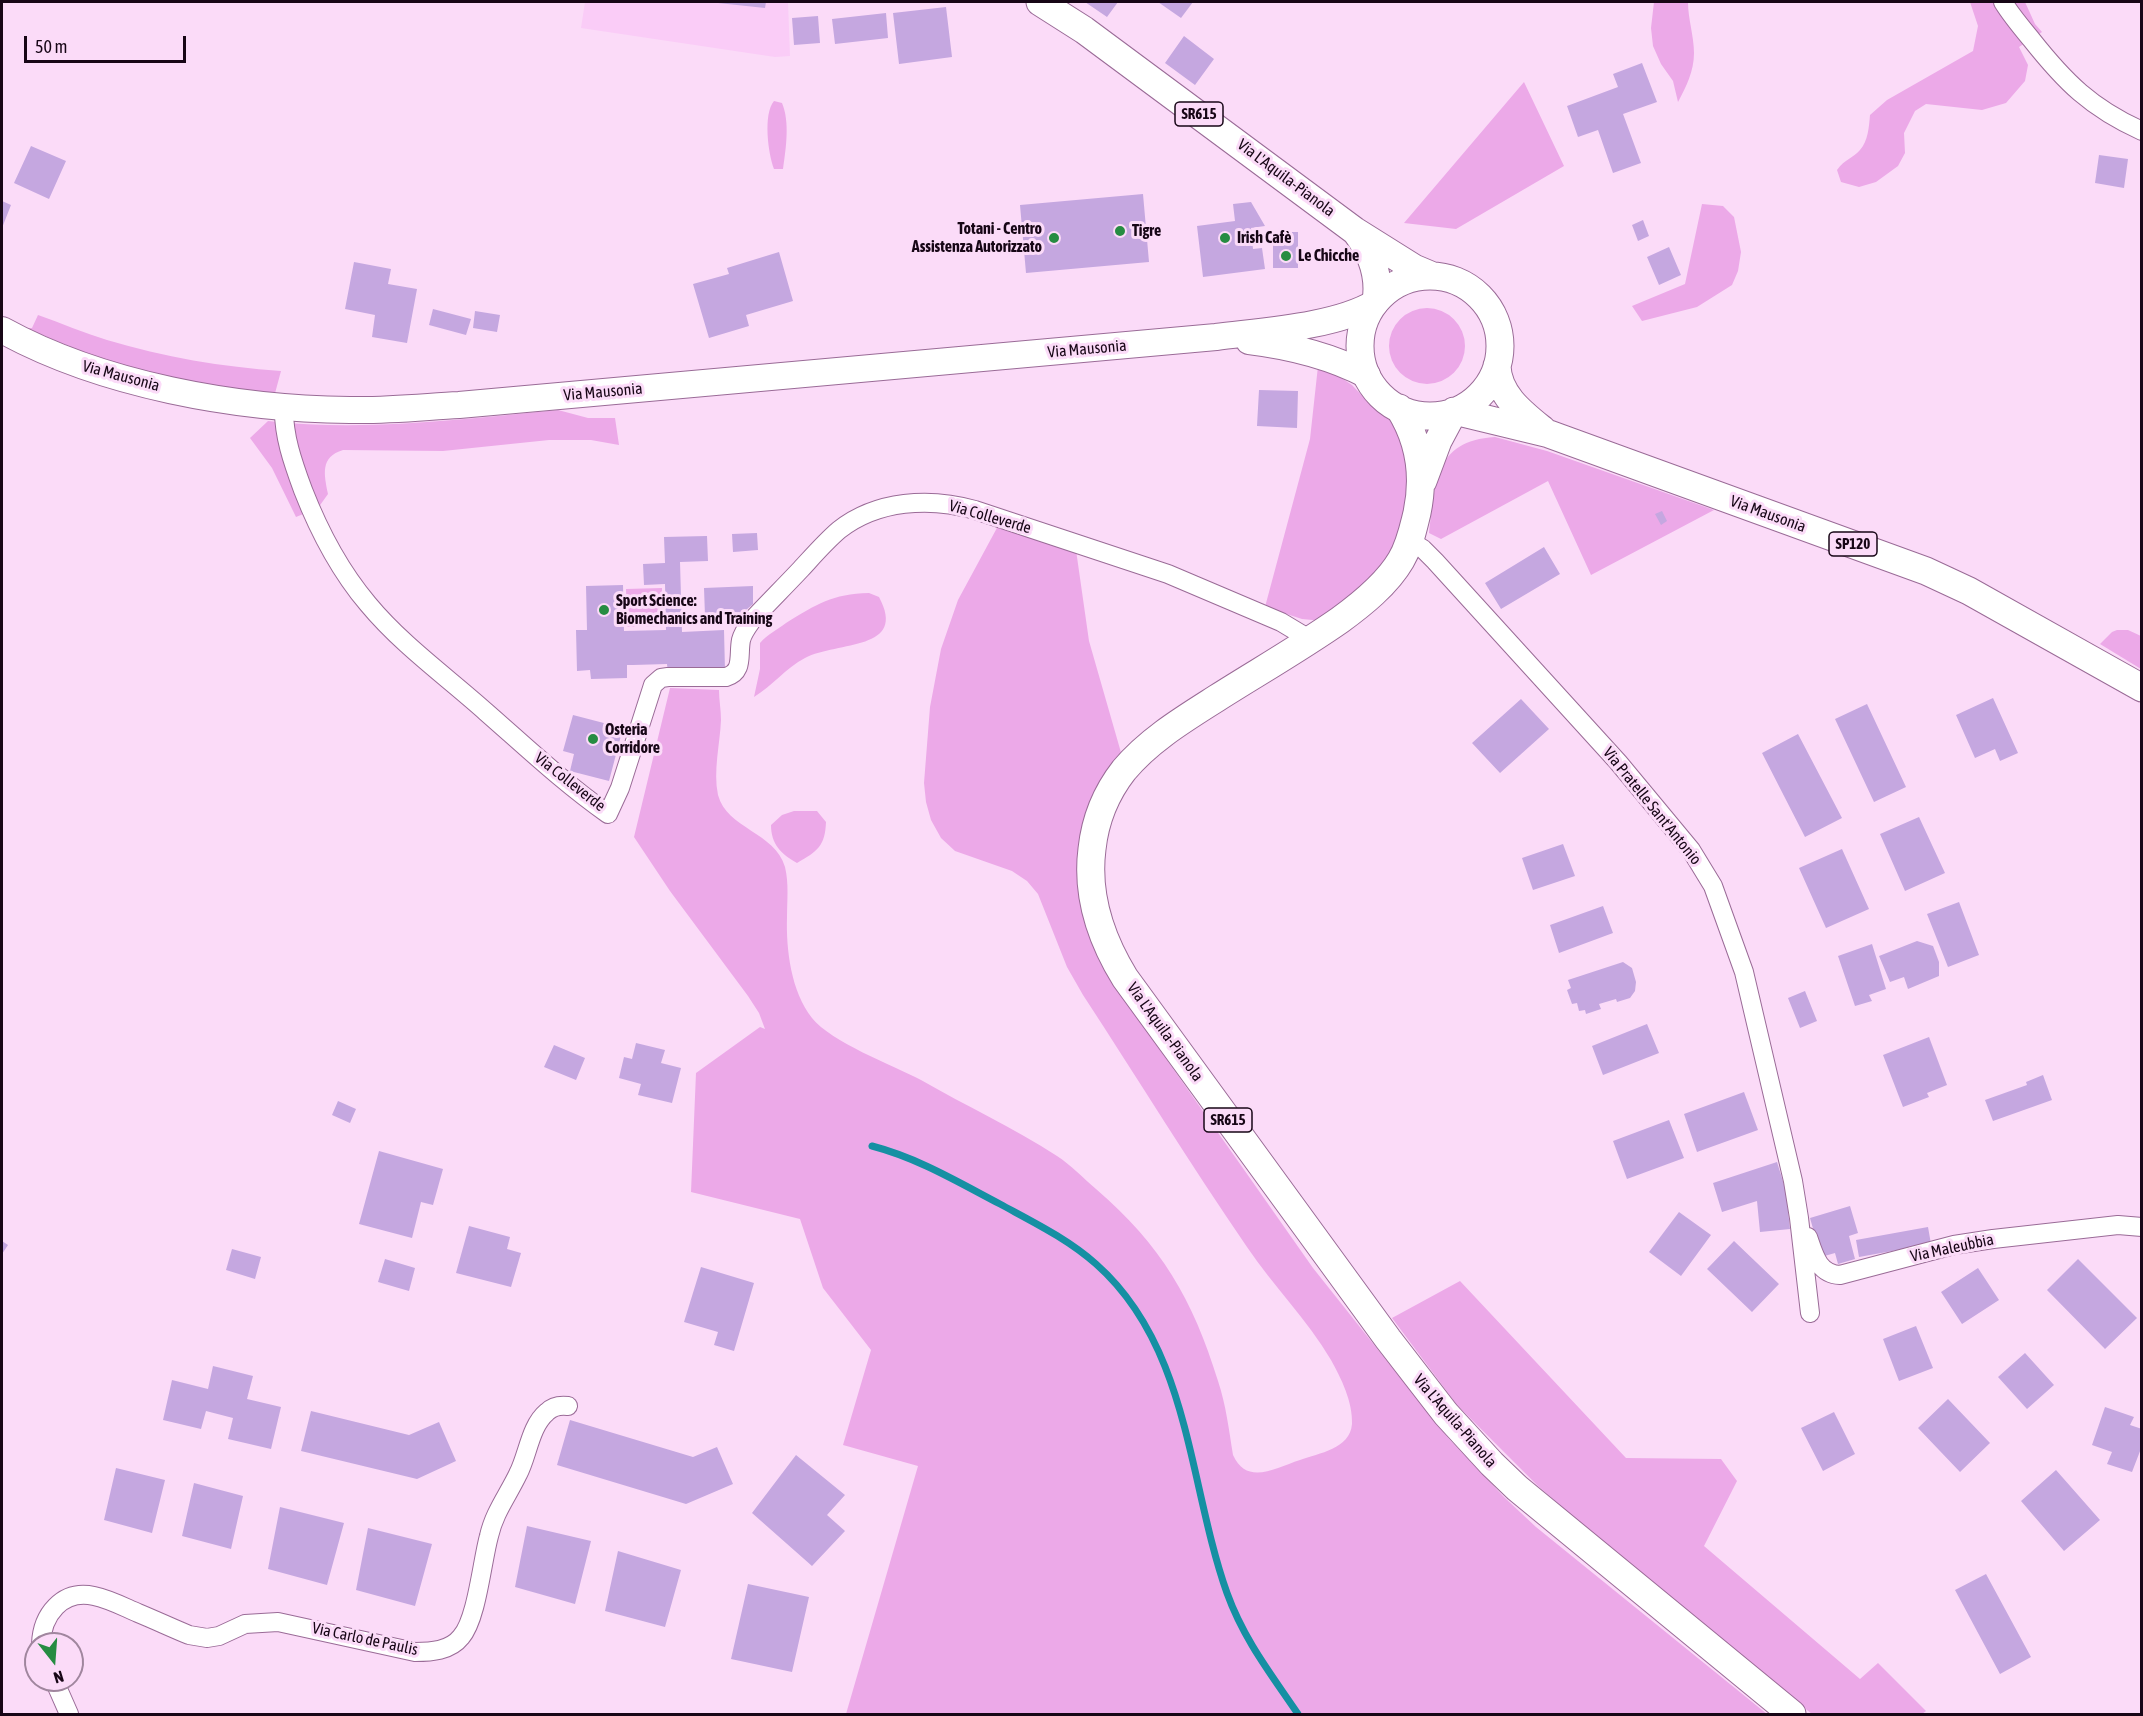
<!DOCTYPE html>
<html>
<head>
<meta charset="utf-8">
<style>
  body { margin:0 }
  #map { position:relative; width:2143px; height:1716px; overflow:hidden; background:#fbdbf8; font-family:"Asap Condensed",sans-serif }
  canvas { display:block }
  .frame { position:absolute; inset:0; border:3px solid #170616; pointer-events:none }
  .north { position:absolute; left:24px; top:1632px; width:60px; height:60px; box-sizing:border-box; background:#fbdbf8; border:2px solid #a0869e; border-radius:50%; rotate:163deg; font-size:16px; font-weight:700; line-height:24px; text-align:center; color:#170616 }
  .north::after { content:''; display:block; margin:auto; width:21px; height:27px; background:#268c42; clip-path:polygon(50% 0,100% 100%,50% 72%,0 100%) }
  .scale { position:absolute; left:24px; top:36px; width:162px; height:27px; box-sizing:border-box; border:3px solid #170616; border-top:0; padding-left:8px; font-size:18px; line-height:21px; white-space:nowrap; color:#170616; -webkit-text-stroke:4px #fbdbf8; paint-order:stroke }
</style>
</head>
<body>
<div id="map">
<canvas width="2143" height="1716"></canvas>
<div class="frame"></div>
<div class="north">N</div>
<div class="scale">50 m</div>
</div>
<script>
const g = document.querySelector('canvas').getContext('2d');
g.lineJoin = 'round';
function fillPath(path, color) {
  g.fillStyle = color;
  g.fill(path, 'evenodd');
}
function strokePath(path, color, width, dash) {
  g.strokeStyle = color;
  g.lineWidth = width;
  g.lineCap = dash ? 'butt' : 'round';
  g.setLineDash(dash || []);
  g.stroke(path);
}
function write(font, color, halo, rows, align = 'center') {
  g.font = font + ' "Asap Condensed",sans-serif';
  g.lineWidth = 6;
  g.setLineDash([]);
  g.textBaseline = 'middle';
  g.strokeStyle = halo;
  g.fillStyle = color;
  for (const [text, x, y, turn = 0] of rows) {
    g.save();
    g.translate(x, y);
    g.rotate((+turn || 0) * Math.PI / 180);
    g.textAlign = isNaN(turn) ? turn : align;
    if (halo) g.strokeText(text, 0, 0);
    g.fillText(text, 0, 0);
    g.restore();
  }
}
const built = new Path2D(`
  M 585,2 L 788,2 L 790,56 L 775,57 L 581,28 Z`);
const green = new Path2D(`
  M 1654,2 L 1688,2 C 1688,19 1694,36 1694,53 C 1694,71 1686,87 1678,102 L 1673,81 L 1661,64 L 1653,46 L 1651,28 Z
  M 1970,2 L 2025,2 L 2035,24 L 2042,32 L 2019,47 L 2028,65 L 2025,81 L 2006,103 L 1982,110 L 1926,104 L 1915,111 L 1904,133 L 1905,153 L 1898,166 L 1876,182 L 1859,187 L 1841,182 L 1837,170 C 1845,159 1853,158 1860,150 C 1868,141 1869,127 1870,115 L 1887,100 L 1973,51 L 1978,26 Z
  M 1524,82 L 1564,166 L 1456,229 L 1404,223 Z
  M 774,101 L 782,103 C 790,122 786,148 783,169 L 774,169 C 768,153 763,114 774,101 Z
  M 1702,204 L 1723,206 L 1734,217 L 1741,252 L 1738,271 L 1732,285 L 1697,307 L 1642,321 L 1632,306 L 1685,284 Z
  M1389 346a38 38 0 1 1 76 0a38 38 0 1 1-76 0Z
  M 38,315 C 61,323 84,333 107,340 C 164,357 222,367 281,371 L 274,397 C 238,390 201,385 165,377 C 117,366 70,347 26,328 L 32,328 Z
  M 1318,366 L 1337,375 L 1352,385 L 1369,403 L 1394,423 L 1409,457 L 1406,520 L 1386,564 L 1323,621 L 1302,619 L 1265,607 L 1310,439 Z
  M 558,410 L 588,418 L 615,418 L 619,445 L 591,440 L 549,440 L 443,451 L 343,450 C 320,457 324,474 328,494 L 318,508 L 296,517 L 272,468 L 250,438 L 268,421 C 365,432 462,419 558,410 Z
  M 1495,437 L 1547,451 L 1714,510 L 1591,575 L 1548,481 L 1441,539 L 1429,533 C 1436,483 1433,441 1495,437 Z
  M 998,526 L 1076,550 L 1089,641 L 1122,756 L 1089,809 L 1120,993 L 1313,1268 L 1449,1439 L 1505,1498 L 1536,1527 L 1767,1714 L 846,1714 L 918,1466 L 843,1445 L 871,1350 L 823,1288 L 800,1219 L 691,1192 L 696,1073 L 760,1027 L 765,1029 L 759,1013 L 748,996 L 670,891 L 634,837 L 670,688 L 719,690 C 719,700 721,710 721,720 C 720,744 713,771 718,795 C 727,829 775,832 785,867 C 789,884 787,900 787,917 C 786,950 791,991 812,1018 C 831,1042 892,1065 921,1080 C 966,1106 1014,1128 1057,1156 C 1071,1165 1083,1178 1096,1189 C 1161,1245 1193,1299 1218,1381 C 1226,1405 1229,1430 1233,1455 C 1247,1486 1275,1468 1300,1460 C 1319,1453 1350,1449 1352,1424 C 1353,1402 1341,1378 1331,1360 C 1307,1319 1273,1286 1247,1247 C 1190,1164 1138,1079 1083,995 L 1067,967 L 1038,894 L 1027,881 L 1012,871 L 955,851 L 941,838 L 931,820 L 926,802 L 924,783 L 930,707 L 941,649 L 958,600 Z
  M 662,588 L 663,626 L 627,627 L 626,589 Z
  M 869,593 L 879,597 C 908,651 838,641 805,658 C 786,668 772,686 754,697 L 760,669 L 760,643 C 768,634 777,630 786,623 C 817,604 832,594 869,593 Z
  M 2117,630 L 2128,630 L 2141,636 L 2141,669 L 2100,644 L 2112,632 Z
  M 794,811 L 817,811 L 826,822 C 825,846 818,851 797,863 C 781,854 771,844 771,825 L 782,815 Z
  M 1460,1281 L 1626,1458 L 1721,1459 L 1737,1481 L 1704,1546 L 1860,1679 L 1878,1663 L 1926,1711 L 1922,1714 L 1812,1714 L 1694,1621 L 1538,1486 L 1457,1405 L 1392,1318 Z`);
const stream = new Path2D(`
  M 872,1146 C 918,1158 958,1182 1000,1204 C 1033,1222 1068,1239 1096,1264 C 1190,1347 1188,1483 1227,1593 C 1244,1640 1271,1674 1298,1714`);
const building = new Path2D(`
  M 718,2 L 766,2 L 765,8 L 718,3 Z
  M 1085,2 L 1118,2 L 1107,17 Z
  M 1158,2 L 1193,2 L 1181,18 Z
  M 946,7 L 952,57 L 899,64 L 893,13 Z
  M 886,13 L 888,38 L 835,44 L 832,19 Z
  M 818,16 L 820,43 L 794,45 L 792,18 Z
  M 1184,36 L 1214,59 L 1195,85 L 1165,63 Z
  M 1642,63 L 1657,102 L 1623,114 L 1641,163 L 1613,173 L 1598,130 L 1578,137 L 1567,106 L 1618,87 L 1613,74 Z
  M 31,146 L 66,161 L 49,199 L 14,183 Z
  M 2099,155 L 2128,159 L 2124,188 L 2095,183 Z
  M 1143,194 L 1149,262 L 1026,273 L 1020,205 Z
  M 2,201 L 11,205 L 2,228 Z
  M 1251,202 L 1265,226 L 1251,228 L 1253,249 L 1262,248 L 1265,269 L 1203,277 L 1197,226 L 1235,221 L 1233,204 Z
  M 1643,220 L 1649,236 L 1638,241 L 1632,225 Z
  M 1273,232 L 1298,232 L 1298,268 L 1273,268 Z
  M 1669,247 L 1681,275 L 1659,285 L 1647,257 Z
  M 779,252 L 793,301 L 746,315 L 749,326 L 709,338 L 693,284 L 729,274 L 727,268 Z
  M 354,262 L 391,269 L 388,284 L 417,289 L 407,343 L 372,337 L 375,315 L 345,309 Z
  M 433,309 L 471,319 L 466,335 L 429,325 Z
  M 475,311 L 500,315 L 497,332 L 473,328 Z
  M 1259,390 L 1298,391 L 1297,428 L 1257,426 Z
  M 1662,511 L 1667,521 L 1661,525 L 1655,514 Z
  M 757,533 L 758,550 L 733,552 L 732,534 Z
  M 707,536 L 708,561 L 680,562 L 682,632 L 724,630 L 725,671 L 668,673 L 667,664 L 633,665 L 627,665 L 627,678 L 591,679 L 590,670 L 577,671 L 576,630 L 587,630 L 586,586 L 623,585 L 624,631 L 666,630 L 665,584 L 644,585 L 643,564 L 665,563 L 664,537 Z
  M 1544,547 L 1560,574 L 1501,609 L 1485,583 Z
  M 753,586 L 753,604 L 739,616 L 705,616 L 704,588 Z
  M 1993,698 L 2018,753 L 2000,761 L 1995,749 L 1975,758 L 1956,715 Z
  M 1521,699 L 1549,729 L 1500,773 L 1472,743 Z
  M 1867,704 L 1906,787 L 1874,802 L 1835,719 Z
  M 573,715 L 623,728 L 609,781 L 570,771 L 574,754 L 563,751 Z
  M 1798,734 L 1842,818 L 1805,837 L 1762,753 Z
  M 1919,817 L 1945,873 L 1905,891 L 1880,834 Z
  M 1563,844 L 1575,876 L 1533,890 L 1522,858 Z
  M 1842,849 L 1869,909 L 1826,928 L 1799,868 Z
  M 1959,902 L 1979,955 L 1948,967 L 1927,914 Z
  M 1603,906 L 1613,933 L 1559,953 L 1550,925 Z
  M 1917,941 L 1933,946 L 1939,962 L 1939,976 L 1908,989 L 1904,977 L 1890,982 L 1879,956 Z
  M 1872,944 L 1886,989 L 1869,995 L 1872,1001 L 1855,1006 L 1838,956 Z
  M 1623,962 L 1632,968 L 1636,982 L 1635,991 L 1630,998 L 1617,1002 L 1616,999 L 1599,1004 L 1601,1009 L 1586,1014 L 1585,1010 L 1579,1011 L 1577,1003 L 1572,1004 L 1567,990 L 1571,988 L 1568,980 Z
  M 1805,991 L 1817,1021 L 1800,1028 L 1788,998 Z
  M 1647,1024 L 1659,1053 L 1603,1075 L 1592,1046 Z
  M 1929,1037 L 1947,1085 L 1927,1093 L 1929,1097 L 1903,1107 L 1883,1055 Z
  M 636,1043 L 665,1050 L 661,1063 L 681,1068 L 672,1103 L 638,1095 L 641,1084 L 619,1078 L 624,1057 L 632,1059 Z
  M 554,1045 L 585,1058 L 576,1080 L 544,1067 Z
  M 2043,1075 L 2052,1100 L 1993,1121 L 1985,1100 L 2027,1085 L 2026,1082 Z
  M 1744,1092 L 1758,1130 L 1697,1152 L 1684,1114 Z
  M 338,1101 L 356,1109 L 350,1123 L 332,1115 Z
  M 1669,1120 L 1684,1158 L 1627,1179 L 1613,1141 Z
  M 379,1151 L 443,1169 L 433,1205 L 421,1202 L 412,1238 L 359,1224 Z
  M 1777,1162 L 1786,1191 L 1790,1229 L 1760,1232 L 1757,1201 L 1722,1212 L 1713,1183 Z
  M 1850,1206 L 1858,1233 L 1849,1236 L 1855,1259 L 1838,1264 L 1835,1253 L 1821,1257 L 1810,1218 Z
  M 1679,1212 L 1711,1235 L 1681,1276 L 1649,1252 Z
  M 469,1226 L 510,1237 L 507,1249 L 521,1253 L 511,1287 L 456,1273 Z
  M 1928,1227 L 1931,1244 L 1859,1257 L 1856,1240 Z
  M 2,1241 L 8,1245 L 2,1254 Z
  M 1734,1241 L 1779,1284 L 1752,1312 L 1707,1269 Z
  M 232,1249 L 261,1257 L 255,1279 L 226,1270 Z
  M 385,1259 L 415,1268 L 409,1291 L 378,1282 Z
  M 2078,1259 L 2137,1318 L 2105,1349 L 2047,1290 Z
  M 701,1267 L 754,1283 L 734,1351 L 714,1345 L 718,1332 L 684,1322 Z
  M 1978,1268 L 1999,1300 L 1962,1324 L 1941,1292 Z
  M 1916,1326 L 1933,1368 L 1899,1381 L 1883,1339 Z
  M 2025,1353 L 2054,1385 L 2027,1409 L 1998,1377 Z
  M 213,1366 L 253,1376 L 247,1399 L 281,1407 L 271,1449 L 228,1439 L 233,1418 L 206,1411 L 201,1429 L 163,1420 L 172,1380 L 208,1389 Z
  M 1948,1399 L 1990,1443 L 1960,1472 L 1918,1428 Z
  M 2105,1407 L 2134,1417 L 2130,1425 L 2142,1429 L 2142,1446 L 2132,1472 L 2107,1464 L 2112,1452 L 2092,1445 Z
  M 311,1411 L 409,1435 L 439,1422 L 456,1461 L 417,1479 L 301,1451 Z
  M 1834,1412 L 1855,1454 L 1823,1471 L 1801,1428 Z
  M 570,1420 L 693,1457 L 717,1447 L 733,1484 L 686,1504 L 557,1465 Z
  M 796,1455 L 845,1495 L 827,1515 L 845,1531 L 812,1566 L 752,1513 Z
  M 116,1468 L 165,1480 L 152,1533 L 104,1520 Z
  M 2056,1470 L 2100,1520 L 2064,1551 L 2021,1501 Z
  M 194,1483 L 243,1496 L 231,1549 L 182,1536 Z
  M 280,1507 L 344,1523 L 327,1585 L 268,1569 Z
  M 527,1526 L 591,1541 L 575,1604 L 515,1587 Z
  M 368,1528 L 432,1544 L 415,1606 L 356,1590 Z
  M 618,1551 L 681,1570 L 665,1627 L 605,1611 Z
  M 1986,1574 L 2031,1657 L 2000,1674 L 1955,1590 Z
  M 748,1584 L 809,1597 L 792,1672 L 731,1659 Z`);
const minor = new Path2D(`
  M 2003,2 C 2011,15 2021,27 2031,39 C 2065,82 2091,108 2142,131
  M 284,406 C 283,435 293,463 303,490 C 319,531 340,571 368,604 C 402,645 447,677 486,712 C 526,747 564,783 608,814 L 620,788 L 653,685 L 661,678 L 668,677 L 726,677 C 744,672 738,655 741,640 C 743,632 748,626 753,619 C 769,602 785,586 801,569 C 813,556 825,542 839,530 C 877,500 930,497 975,510 L 1168,574 L 1281,622 L 1311,640
  M 1410,541 L 1423,549 L 1435,561 L 1618,762 L 1691,850 L 1713,886 L 1744,972 L 1793,1181 L 1799,1218 L 1810,1313
  M 1808,1237 C 1814,1254 1818,1274 1840,1275 L 1954,1245 L 1993,1239 L 2118,1225 L 2142,1227
  M 41,1644 C 42,1615 62,1589 94,1596 C 109,1599 124,1607 138,1613 C 155,1620 172,1628 189,1635 L 207,1638 L 219,1636 L 245,1624 L 278,1622 L 415,1652 C 431,1652 450,1651 461,1637 C 477,1619 482,1561 489,1536 C 494,1513 508,1495 518,1474 C 528,1455 530,1426 547,1412 C 553,1406 560,1405 568,1406
  M 54,1680 L 69,1714`);
const secondary = new Path2D(`
  M 2,330 C 102,385 236,409 350,410 C 386,411 423,407 459,405 L 1216,337 C 1262,331 1335,327 1375,303
  M 1249,341 C 1290,346 1329,355 1367,375`);
const primary = new Path2D(`
  M 1040,2 L 1084,30 L 1355,231 L 1414,268 L 1433,276
  M 1356,232 C 1371,252 1380,276 1376,301
  M1360 346a70 70 0 1 1 140 0a70 70 0 1 1-140 0Z
  M 1497,366 C 1498,395 1522,413 1543,430
  M 1399,408 C 1420,441 1425,475 1417,513 C 1413,529 1410,545 1401,560 C 1387,584 1362,604 1340,620 C 1300,648 1258,672 1217,698 C 1184,719 1149,740 1124,770 C 1106,793 1095,821 1092,849 C 1086,896 1101,939 1125,978 L 1388,1339 L 1446,1414 L 1492,1464 L 1517,1488 L 1792,1714
  M 1454,411 L 1549,434 L 1926,571 L 1969,591 L 2142,688
  M 1423,481 L 1438,441 L 1454,411`);
const markers = [
  [1120,231,6,"#268c42"],
  [1054,238,6,"#268c42"],
  [1225,238,6,"#268c42"],
  [1286,256,6,"#268c42"],
  [604,610,6,"#268c42"],
  [593,739,6,"#268c42"]
];
const shields = [
  [1199,114,48],
  [1853,544,48],
  [1228,1120,48]
];
const shieldNames = [
  ["SR615",1199,114],
  ["SP120",1853,544],
  ["SR615",1228,1120]
];
const streetNames = [
  ["Via L'Aquila-Pianola",1286,178,37],
  ["Via Mausonia",1087,349,-5],
  ["Via Mausonia",121,376,15],
  ["Via Mausonia",603,392,-5],
  ["Via Mausonia",1768,514,20],
  ["Via Colleverde",990,517,16],
  ["Via Colleverde",570,782,38],
  ["Via Pratelle Sant'Antonio",1652,806,51],
  ["Via L'Aquila-Pianola",1165,1032,54],
  ["Via Maleubbia",1952,1248,-12],
  ["Via L'Aquila-Pianola",1455,1421,49],
  ["Via Carlo de Paulis",365,1639,12]
];
const poiNames = [
  ["Totani - Centro",1042,229,"right"],
  ["Assistenza Autorizzato",1042,247,"right"],
  ["Tigre",1132,231],
  ["Irish Cafè",1237,238],
  ["Le Chicche",1298,256],
  ["Sport Science:",616,601],
  ["Biomechanics and Training",616,619],
  ["Osteria",605,730],
  ["Corridore",605,748]
];
fillPath(built, '#faccf7');
fillPath(green, '#eca9e8');
strokePath(stream, '#1590a3', 7);
fillPath(building, '#c5a7e0');
strokePath(minor, '#9a6b97', 20);
strokePath(secondary, '#9a6b97', 28);
strokePath(primary, '#9a6b97', 29);
strokePath(minor, '#fff', 18);
strokePath(secondary, '#fff', 26);
strokePath(primary, '#fff', 27);
for (const [x, y, r, color] of markers) {
  const dot = new Path2D();
  dot.arc(x, y, r, 0, 2 * Math.PI);
  g.fillStyle = color;
  g.fill(dot);
  strokePath(dot, '#fbdbf8', 2);
}
for (const [x, y, w] of shields) {
  const box = new Path2D();
  box.roundRect(x - w / 2, y - 12, w, 24, 4.5);
  g.fillStyle = '#fbdbf8';
  g.fill(box);
  strokePath(box, '#170616', 1.5);
}
write('bold 15px', '#170616', null, shieldNames);
write('16px', '#170616', '#fbdbf8', streetNames);
write('bold 16px', '#170616', '#fbdbf8', poiNames, 'left');
</script>
</body>
</html>
